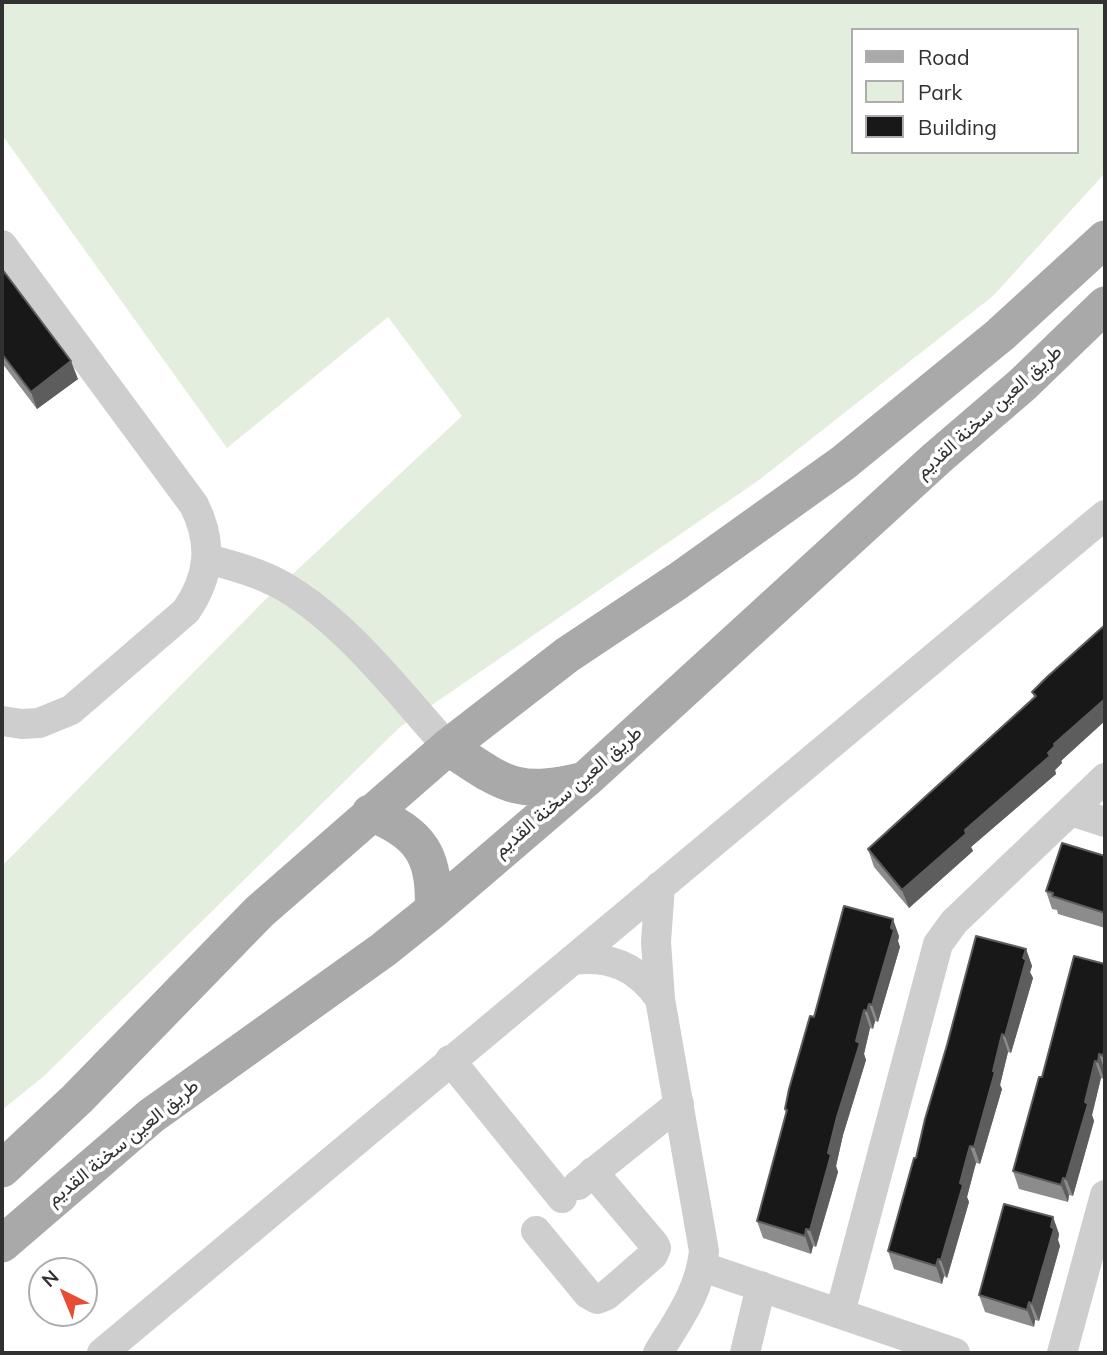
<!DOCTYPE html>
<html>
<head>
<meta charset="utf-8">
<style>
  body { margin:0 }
  #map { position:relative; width:1107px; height:1355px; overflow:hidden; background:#fff; font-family:Mulish,sans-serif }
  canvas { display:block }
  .frame { position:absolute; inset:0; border:4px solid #313131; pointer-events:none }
  .legend { position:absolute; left:851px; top:28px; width:228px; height:126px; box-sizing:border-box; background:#fff; border:2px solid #adadad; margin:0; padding:9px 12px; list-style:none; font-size:21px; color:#313131 }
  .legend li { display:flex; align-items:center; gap:14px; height:35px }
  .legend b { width:35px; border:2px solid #adadad }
  .north { position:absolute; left:28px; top:1257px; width:70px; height:70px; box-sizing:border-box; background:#fff; border:2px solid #adadad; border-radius:50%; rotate:317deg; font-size:19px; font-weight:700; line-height:28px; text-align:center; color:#313131 }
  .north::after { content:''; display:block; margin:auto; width:24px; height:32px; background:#e74d34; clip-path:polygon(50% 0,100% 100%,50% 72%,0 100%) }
</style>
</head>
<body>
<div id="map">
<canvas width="1107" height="1355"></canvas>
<div class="frame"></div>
<ul class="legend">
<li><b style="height:9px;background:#a9a9a9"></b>Road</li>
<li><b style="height:19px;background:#e4eedf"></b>Park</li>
<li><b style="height:19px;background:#181818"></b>Building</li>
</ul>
<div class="north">N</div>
</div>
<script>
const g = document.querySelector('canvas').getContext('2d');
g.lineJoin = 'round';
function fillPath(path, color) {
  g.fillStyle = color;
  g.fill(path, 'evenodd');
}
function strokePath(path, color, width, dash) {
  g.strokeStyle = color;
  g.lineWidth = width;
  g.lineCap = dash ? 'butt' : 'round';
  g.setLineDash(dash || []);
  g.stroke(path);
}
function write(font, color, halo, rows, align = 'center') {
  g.font = font + ' Mulish,Vazirmatn,sans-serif';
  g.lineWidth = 7;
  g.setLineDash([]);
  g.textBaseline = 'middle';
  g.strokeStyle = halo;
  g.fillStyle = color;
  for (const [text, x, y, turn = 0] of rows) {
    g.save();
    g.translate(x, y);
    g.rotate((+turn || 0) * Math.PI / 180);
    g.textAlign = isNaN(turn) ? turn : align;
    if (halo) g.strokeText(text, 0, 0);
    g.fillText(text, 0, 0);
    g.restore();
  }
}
const green = new Path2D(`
  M 2,2 L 1105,2 L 1105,173 L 993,296 L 759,480 L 400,727 L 44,1076 L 2,1110 L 2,866 L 266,599 L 462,416 L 388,317 L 227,448 L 2,135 ZM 853,30 L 1077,30 L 1077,152 L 853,152 Z`);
const minor = new Path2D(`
  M 2,245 L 194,505 C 213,543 210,576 186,611 L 71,710 L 39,723 L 22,724 L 2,721
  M 208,559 C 234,566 260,573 283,586 C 347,623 399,693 448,747
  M 1071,811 L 1105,822
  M 572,960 C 610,955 638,967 660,999
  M 450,1060 L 562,1198
  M 578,1185 L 679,1104
  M 536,1231 L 588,1294 L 597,1299 L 607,1295 L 653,1255 L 656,1248 L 654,1244 L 593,1172
  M 703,1267 L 955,1353
  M 840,1313 L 938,944 L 954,922 L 1105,778
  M 102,1353 L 1105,515
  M 658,1353 C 678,1320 700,1291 704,1251 L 660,999 L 656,942 L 660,886
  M 745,1353 L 761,1286
  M 1062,1353 L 1105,1195`);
const major = new Path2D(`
  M 448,747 C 504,784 516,797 585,780
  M 370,813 C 420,832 436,856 433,910
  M 2,1169 L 77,1099 L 259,912 L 448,747 L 567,655 L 678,581 L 843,463 L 1000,335 L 1105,239
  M 2,1244 L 151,1116 L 383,950 L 433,910 L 586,779 L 937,458 L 1022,385 L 1105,305`);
const wall = new Path2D(`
  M 2,269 L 78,379 L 37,409 L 2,363 Z
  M 1047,677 L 1062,763 L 1055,770 L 1056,774 L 971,847 L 973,851 L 909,908 L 874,867 L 868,849 L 1034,697 L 1032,692 Z
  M 1105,856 L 1105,928 L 1058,914 L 1057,910 L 1052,909 L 1046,891 Z
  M 899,936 L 898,941 L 900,947 L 878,1022 L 875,1021 L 873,1029 L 870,1028 L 864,1054 L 866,1060 L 843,1135 L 836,1166 L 838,1172 L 816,1247 L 813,1246 L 811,1254 L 763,1238 L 757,1221 L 786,1113 L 785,1109 Z
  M 1026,949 L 1032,966 L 1030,972 L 1033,978 L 1011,1053 L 1008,1052 L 1000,1085 L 1002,1089 L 980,1164 L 976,1163 L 974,1170 L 967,1197 L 969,1202 L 947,1278 L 944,1276 L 942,1284 L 894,1269 L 888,1251 L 916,1158 Z
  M 1105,964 L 1105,1071 L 1104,1079 L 1101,1078 L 1092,1115 L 1094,1121 L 1073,1196 L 1069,1195 L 1068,1202 L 1019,1189 L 1013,1171 L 1042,1077 Z
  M 1053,1217 L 1059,1234 L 1058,1240 L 1060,1246 L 1039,1321 L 1035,1320 L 1034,1327 L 985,1312 L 979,1295 Z`);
const shadedWall = new Path2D(`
  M 71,361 L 78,379 L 37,409 L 31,392 Z
  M 1105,699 L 1105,721 L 1061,761 L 1062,763 L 1055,770 L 1056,774 L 971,847 L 973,851 L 909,908 L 902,890 L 1048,753 L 1054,744 Z
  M 893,919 L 899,936 L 898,941 L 900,947 L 878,1022 L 872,1005 Z
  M 1026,949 L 1032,966 L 1030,972 L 1033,978 L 1011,1053 L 1005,1036 Z
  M 869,1004 L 875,1021 L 873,1029 L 867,1011 Z
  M 864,1010 L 870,1028 L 864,1054 L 866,1060 L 843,1135 L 836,1166 L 838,1172 L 816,1247 L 810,1230 Z
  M 1002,1034 L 1008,1052 L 1000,1085 L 1002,1089 L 980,1164 L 974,1147 Z
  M 1105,1047 L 1105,1063 L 1103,1056 Z
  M 1099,1054 L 1105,1071 L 1104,1079 L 1098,1062 Z
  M 1095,1061 L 1101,1078 L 1092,1115 L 1094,1121 L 1073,1196 L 1066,1179 Z
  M 970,1146 L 976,1163 L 967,1197 L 969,1202 L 947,1278 L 941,1260 Z
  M 1063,1178 L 1069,1195 L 1068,1202 L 1061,1185 Z
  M 1053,1217 L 1059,1234 L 1058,1240 L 1060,1246 L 1039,1321 L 1032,1304 Z
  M 806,1229 L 813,1246 L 811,1254 L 805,1236 Z
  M 938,1259 L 944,1276 L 942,1284 L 936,1266 Z
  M 1029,1302 L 1035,1320 L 1034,1327 L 1027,1310 Z`);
const building = new Path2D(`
  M 2,269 L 71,361 L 31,392 L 2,354 Z
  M 1105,625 L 1105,699 L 1054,744 L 1055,746 L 1048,753 L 1050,756 L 965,830 L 966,834 L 902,890 L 868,849 L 1036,696 L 1032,692 L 1047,677 Z
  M 1062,843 L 1105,856 L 1105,913 L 1052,896 L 1053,893 L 1046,891 Z
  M 844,906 L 893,919 L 891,928 L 894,930 L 872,1005 L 869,1004 L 867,1011 L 864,1010 L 856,1041 L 860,1043 L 837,1117 L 828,1153 L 831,1155 L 810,1230 L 806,1229 L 805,1236 L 757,1221 L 787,1110 L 785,1109 L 789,1089 L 810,1016 L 814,1017 Z
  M 976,936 L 1026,949 L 1023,958 L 1026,960 L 1005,1036 L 1002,1034 L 993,1071 L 995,1072 L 974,1147 L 970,1146 L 968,1153 L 960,1183 L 963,1185 L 941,1260 L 938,1259 L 936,1266 L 888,1251 L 914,1158 L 916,1158 L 925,1119 L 947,1045 Z
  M 1074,956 L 1105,964 L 1105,1047 L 1103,1056 L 1099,1054 L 1098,1062 L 1095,1061 L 1085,1102 L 1088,1104 L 1066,1179 L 1063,1178 L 1061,1185 L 1013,1171 L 1039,1077 L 1042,1077 Z
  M 1004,1204 L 1053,1217 L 1051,1227 L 1054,1229 L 1032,1304 L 1029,1302 L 1027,1310 L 979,1295 Z`);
const streetNames = [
  ["طريق العين سخنة القديم",989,412,-42],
  ["طريق العين سخنة القديم",568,792,-41],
  ["طريق العين سخنة القديم",123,1143,-39]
];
fillPath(green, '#e4eedf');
strokePath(minor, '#cecece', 30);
strokePath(major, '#a9a9a9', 37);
fillPath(wall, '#8c8c8c');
fillPath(shadedWall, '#5d5d5d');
fillPath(building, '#181818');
strokePath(building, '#5d5d5d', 2);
write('19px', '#313131', '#fff', streetNames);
</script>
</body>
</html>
